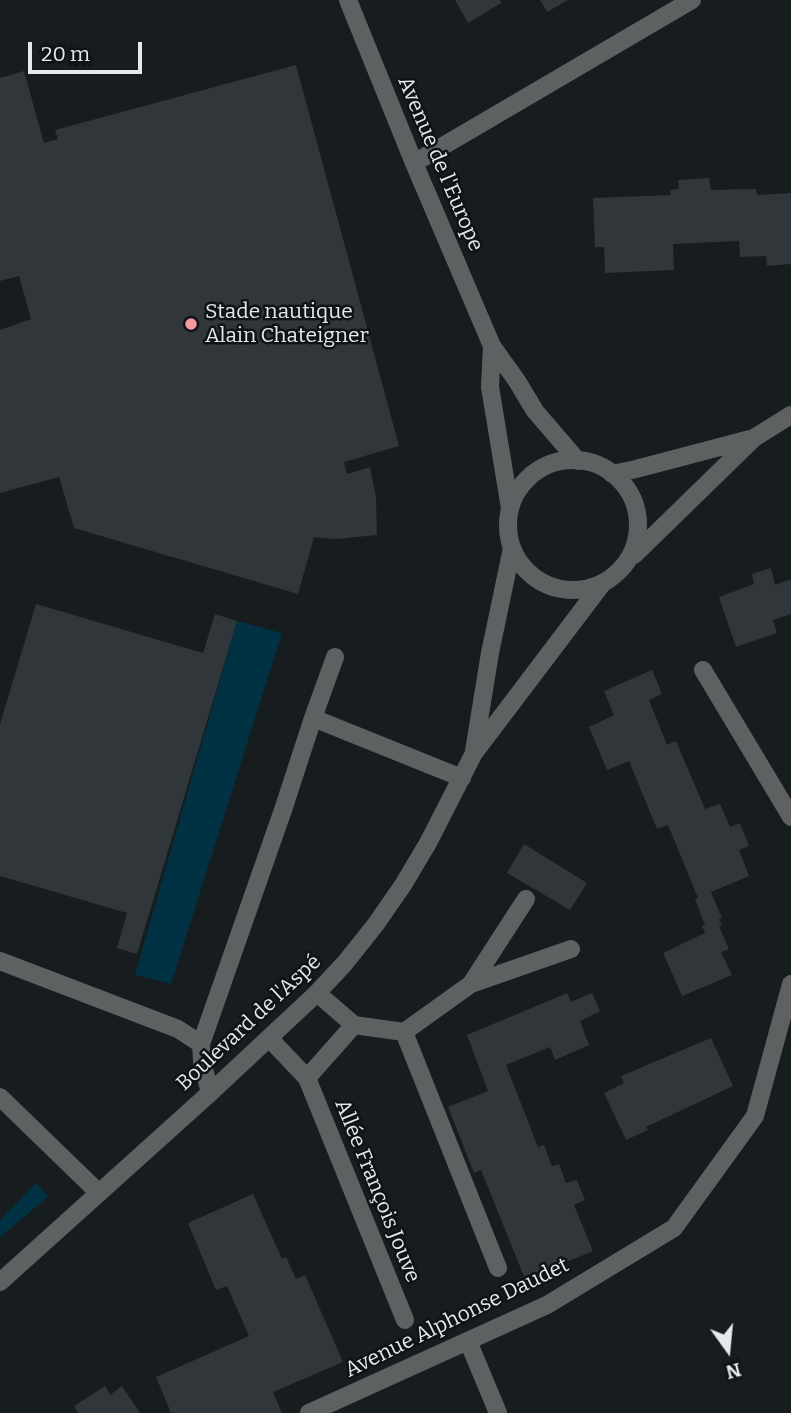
<!DOCTYPE html>
<html>
<head>
<meta charset="utf-8">
<style>
  body { margin:0 }
  #map { position:relative; width:791px; height:1413px; overflow:hidden; background:#171c1f; font-family:Bitter,serif }
  canvas { display:block }
  .north { position:absolute; left:693px; top:1315px; width:70px; height:70px; -webkit-text-stroke:5px #0e1315; paint-order:stroke; rotate:165deg; font-size:19px; font-weight:700; line-height:28px; text-align:center; color:#e5e9eb }
  .north::after { content:''; display:block; margin:auto; width:24px; height:32px; background:#e5e9eb; clip-path:polygon(50% 0,100% 100%,50% 72%,0 100%) }
  .scale { position:absolute; left:28px; top:42px; width:114px; height:32px; box-sizing:border-box; border:4px solid #e5e9eb; border-top:0; padding-left:9px; font-size:21px; line-height:24px; white-space:nowrap; color:#e5e9eb; -webkit-text-stroke:5px #0e1315; paint-order:stroke }
</style>
</head>
<body>
<div id="map">
<canvas width="791" height="1413"></canvas>
<div class="north">N</div>
<div class="scale">20 m</div>
</div>
<script>
const g = document.querySelector('canvas').getContext('2d');
g.lineJoin = 'round';
function fillPath(path, color) {
  g.fillStyle = color;
  g.fill(path, 'evenodd');
}
function strokePath(path, color, width, dash) {
  g.strokeStyle = color;
  g.lineWidth = width;
  g.lineCap = dash ? 'butt' : 'round';
  g.setLineDash(dash || []);
  g.stroke(path);
}
function write(font, color, halo, rows, align = 'center') {
  g.font = font + ' Bitter,serif';
  g.lineWidth = 5;
  g.setLineDash([]);
  g.textBaseline = 'middle';
  g.strokeStyle = halo;
  g.fillStyle = color;
  for (const [text, x, y, turn = 0] of rows) {
    g.save();
    g.translate(x, y);
    g.rotate((+turn || 0) * Math.PI / 180);
    g.textAlign = isNaN(turn) ? turn : align;
    if (halo) g.strokeText(text, 0, 0);
    g.fillText(text, 0, 0);
    g.restore();
  }
}
const green = new Path2D(`
  M 237,621 L 282,633 L 171,984 L 135,975 Z
  M 36,1183 L 48,1197 L 0,1237 L 0,1220 Z`);
const building = new Path2D(`
  M 455,0 L 500,0 L 501,3 L 468,23 Z
  M 540,0 L 568,0 L 547,12 Z
  M 296,65 L 399,446 L 344,462 L 347,474 L 370,467 L 376,497 L 377,535 L 336,539 L 314,537 L 298,594 L 74,528 L 59,477 L 0,493 L 0,330 L 31,319 L 19,276 L 0,281 L 0,78 L 24,71 L 44,143 L 58,139 L 55,130 Z
  M 709,178 L 711,190 L 756,189 L 757,195 L 791,193 L 791,264 L 767,266 L 766,256 L 740,257 L 739,241 L 673,244 L 674,270 L 605,273 L 604,247 L 595,247 L 593,198 L 671,195 L 670,190 L 679,189 L 678,180 Z
  M 771,568 L 775,585 L 791,579 L 791,614 L 773,620 L 777,633 L 736,647 L 719,597 L 754,584 L 752,574 Z
  M 36,604 L 203,653 L 215,614 L 237,621 L 137,954 L 117,948 L 127,913 L 0,876 L 0,724 Z
  M 652,670 L 662,694 L 649,700 L 667,745 L 676,741 L 705,809 L 720,804 L 730,827 L 740,823 L 749,846 L 739,850 L 749,876 L 711,892 L 722,918 L 719,919 L 722,926 L 719,926 L 729,949 L 721,952 L 732,975 L 682,996 L 663,953 L 705,933 L 702,926 L 705,925 L 695,899 L 698,898 L 668,825 L 657,829 L 629,761 L 607,770 L 589,727 L 614,715 L 604,691 Z
  M 524,844 L 587,883 L 570,910 L 507,873 Z
  M 567,993 L 571,1002 L 592,993 L 600,1011 L 580,1021 L 589,1045 L 555,1060 L 550,1047 L 506,1065 L 538,1147 L 544,1145 L 552,1166 L 559,1164 L 566,1183 L 577,1180 L 585,1200 L 574,1205 L 593,1251 L 525,1279 L 481,1170 L 474,1173 L 448,1107 L 488,1091 L 467,1035 Z
  M 711,1038 L 733,1086 L 646,1127 L 648,1130 L 626,1140 L 604,1093 L 624,1083 L 621,1076 Z
  M 253,1194 L 282,1259 L 286,1257 L 296,1279 L 305,1275 L 343,1362 L 273,1392 L 282,1413 L 171,1413 L 156,1377 L 249,1336 L 227,1286 L 216,1290 L 188,1223 Z
  M 105,1386 L 110,1395 L 122,1386 L 140,1413 L 78,1413 L 74,1406 Z`);
const service = new Path2D(`
  M 703,670 L 791,817
  M 313,718 L 335,657
  M 0,961 L 178,1029 L 201,1044
  M 471,984 L 571,949
  M 317,993 L 354,1025
  M 404,1032 L 471,984 L 526,899
  M 269,1038 L 307,1078
  M 210,1093 L 202,1061 L 201,1044 L 283,810 L 313,718 L 462,778
  M 0,1097 L 99,1193
  M 405,1320 L 307,1078 L 354,1025 L 404,1032 L 498,1268`);
const minor = new Path2D(`
  M 414,163 L 692,0
  M 468,1341 L 498,1413
  M 309,1413 L 547,1305 L 674,1228 L 755,1116 L 791,984`);
const tertiary = new Path2D(`
  M 348,0 L 414,163 L 492,346 L 517,381 L 535,411 L 578,461
  M 492,346 L 490,387 L 510,508
  M508 525a65 65 0 1 1 130 0a65 65 0 1 1-130 0Z
  M 612,474 L 636,469 L 750,439
  M 634,555 L 754,438 L 791,415
  M 474,751 L 490,653 L 512,548
  M 0,1282 L 210,1093 L 317,993 L 345,963 L 376,924 L 403,885 L 428,843 L 474,753 L 602,584`);
const markers = [
  [191,324,7,"#f59b9e"]
];
const streetNames = [
  ["Avenue de l'Europe",440,164,67],
  ["Boulevard de l'Aspé",249,1023,-43],
  ["Allée François Jouve",377,1191,68],
  ["Avenue Alphonse Daudet",457,1318,-26]
];
const poiNames = [
  ["Stade nautique",205,312],
  ["Alain Chateigner",205,336]
];
fillPath(green, '#003243');
fillPath(building, '#303639');
strokePath(service, '#5e6162', 18);
strokePath(minor, '#5e6162', 18);
strokePath(tertiary, '#5e6162', 18);
for (const [x, y, r, color] of markers) {
  const dot = new Path2D();
  dot.arc(x, y, r, 0, 2 * Math.PI);
  g.fillStyle = color;
  g.fill(dot);
  strokePath(dot, '#0e1315', 2.5);
}
write('21px', '#e5e9eb', '#0e1315', streetNames);
write('21px', '#e5e9eb', '#0e1315', poiNames, 'left');
</script>
</body>
</html>
